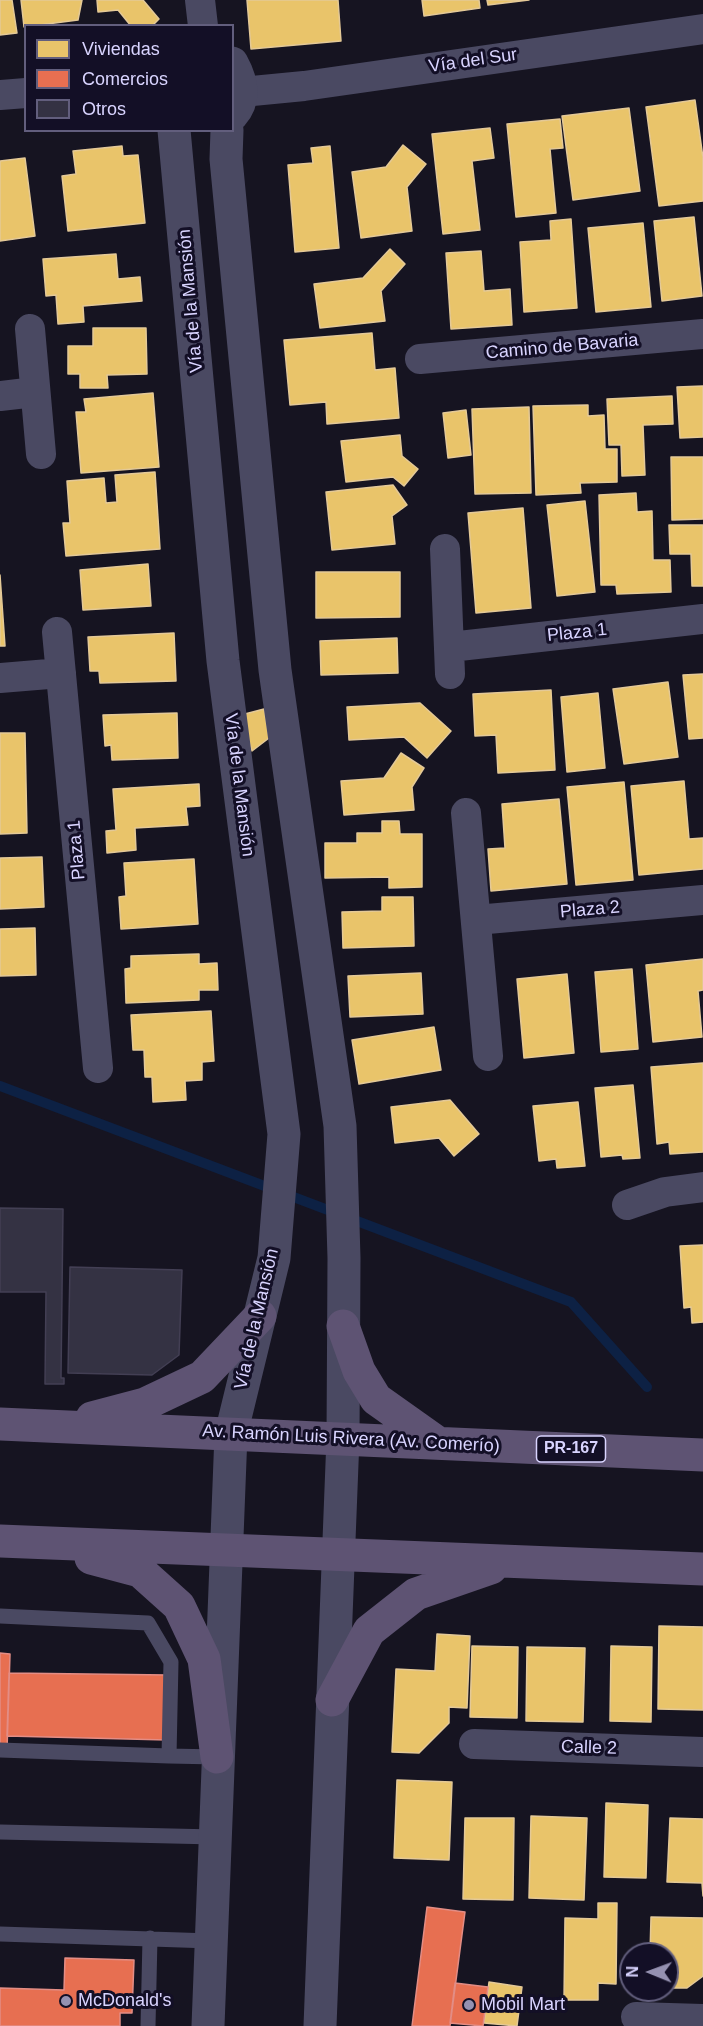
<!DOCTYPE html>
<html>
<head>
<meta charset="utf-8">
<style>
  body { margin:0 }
  #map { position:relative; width:703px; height:2026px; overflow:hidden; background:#161421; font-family:Arial,sans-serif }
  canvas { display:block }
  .legend { position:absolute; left:24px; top:24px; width:210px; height:108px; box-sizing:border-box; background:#130f26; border:2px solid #625e7d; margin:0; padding:8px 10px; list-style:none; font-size:18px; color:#d9d4ff }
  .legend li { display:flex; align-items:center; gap:12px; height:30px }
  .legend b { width:30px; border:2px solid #625e7d }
  .north { position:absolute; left:619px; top:1942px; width:60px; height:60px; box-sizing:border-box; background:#130f26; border:2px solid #625e7d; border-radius:50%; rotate:271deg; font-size:16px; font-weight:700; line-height:24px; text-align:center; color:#d9d4ff }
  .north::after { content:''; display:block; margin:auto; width:21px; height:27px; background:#9591b1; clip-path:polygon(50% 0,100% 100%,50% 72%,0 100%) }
</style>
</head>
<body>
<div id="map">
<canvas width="703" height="2026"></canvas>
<ul class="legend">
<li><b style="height:16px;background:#e9c46a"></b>Viviendas</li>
<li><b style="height:16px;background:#e76f51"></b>Comercios</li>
<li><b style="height:16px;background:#343243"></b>Otros</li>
</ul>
<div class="north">N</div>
</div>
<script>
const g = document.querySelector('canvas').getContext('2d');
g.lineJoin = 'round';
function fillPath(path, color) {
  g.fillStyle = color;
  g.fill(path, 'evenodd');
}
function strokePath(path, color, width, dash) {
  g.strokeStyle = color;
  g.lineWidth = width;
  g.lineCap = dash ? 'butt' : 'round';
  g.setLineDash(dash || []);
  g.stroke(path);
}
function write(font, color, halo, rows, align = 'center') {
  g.font = font + ' Arial,sans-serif';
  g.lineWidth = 6;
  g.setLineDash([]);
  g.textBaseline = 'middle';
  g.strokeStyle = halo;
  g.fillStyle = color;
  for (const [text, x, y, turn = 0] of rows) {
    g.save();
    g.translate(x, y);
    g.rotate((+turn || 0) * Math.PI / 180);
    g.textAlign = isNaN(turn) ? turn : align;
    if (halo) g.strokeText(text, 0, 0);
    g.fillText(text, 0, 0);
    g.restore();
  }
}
const homes = new Path2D(`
  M 0,0 L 12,0 L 17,33 L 0,35 Z
  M 21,0 L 82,0 L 78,20 L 24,27 Z
  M 97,0 L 143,0 L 159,19 L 152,26 L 131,26 L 118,10 L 98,12 Z
  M 247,0 L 338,0 L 341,41 L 251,49 Z
  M 422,0 L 479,0 L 480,8 L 424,16 Z
  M 487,0 L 529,0 L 488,5 Z
  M 695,100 L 703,158 L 703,201 L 659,206 L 646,107 Z
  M 629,108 L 640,191 L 573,200 L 562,116 Z
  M 560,119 L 563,148 L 550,149 L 556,213 L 516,217 L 507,124 Z
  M 490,128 L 494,158 L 472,161 L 480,230 L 443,234 L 432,134 Z
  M 403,145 L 426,164 L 407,187 L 412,231 L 361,238 L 352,172 L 386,167 Z
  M 122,146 L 123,156 L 138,155 L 145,223 L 68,231 L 62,176 L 76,174 L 73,151 Z
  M 330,146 L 339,248 L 295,252 L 288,165 L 313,163 L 311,148 Z
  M 25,158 L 35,236 L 0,241 L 0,161 Z
  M 694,217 L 702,296 L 662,301 L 654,221 Z
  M 571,219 L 577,308 L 524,312 L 520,242 L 551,240 L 550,221 Z
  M 643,223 L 651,307 L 596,312 L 588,228 Z
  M 390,249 L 405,264 L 381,291 L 385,321 L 320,328 L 314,284 L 363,278 Z
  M 481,251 L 484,291 L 510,289 L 512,325 L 451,329 L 446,253 Z
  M 116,254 L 118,279 L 140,277 L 142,301 L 83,306 L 84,322 L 58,324 L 56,295 L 46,296 L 43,259 Z
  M 93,328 L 146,328 L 147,374 L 107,375 L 108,388 L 80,388 L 80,374 L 68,374 L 68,346 L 93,346 Z
  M 372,333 L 375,370 L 395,368 L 399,418 L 327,424 L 326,402 L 290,405 L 284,340 Z
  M 703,386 L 703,437 L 680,438 L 677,387 Z
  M 153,393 L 159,467 L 81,473 L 76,412 L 86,412 L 84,399 Z
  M 672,396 L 673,424 L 643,425 L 645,475 L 622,476 L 621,445 L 609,445 L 607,399 Z
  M 588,405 L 588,416 L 604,415 L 605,449 L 617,449 L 617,482 L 580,483 L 581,493 L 536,495 L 533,406 Z
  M 529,407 L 531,493 L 475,494 L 472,409 Z
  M 466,410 L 471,455 L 448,458 L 443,413 Z
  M 400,435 L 402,456 L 418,469 L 404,486 L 393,477 L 346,482 L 341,441 Z
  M 671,457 L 703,457 L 703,519 L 672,520 Z
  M 155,472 L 160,549 L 66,556 L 63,523 L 70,523 L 67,481 L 104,478 L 106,503 L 117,502 L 115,475 Z
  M 393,485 L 407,505 L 392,516 L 395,544 L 332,550 L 326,492 Z
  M 636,493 L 637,512 L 652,511 L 653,560 L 670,560 L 671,592 L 617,594 L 616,585 L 601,585 L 599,495 Z
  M 585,501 L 595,592 L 557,596 L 547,505 Z
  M 523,508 L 531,608 L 476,613 L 468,513 Z
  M 669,525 L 703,525 L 703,586 L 692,586 L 691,554 L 670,554 Z
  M 148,564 L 151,606 L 83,610 L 80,570 Z
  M 316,572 L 400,572 L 400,617 L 316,618 Z
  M 0,575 L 5,646 L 0,646 Z
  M 174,633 L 176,681 L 100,683 L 99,671 L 90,671 L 88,637 Z
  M 397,638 L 398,673 L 321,675 L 320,641 Z
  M 703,674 L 703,738 L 689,739 L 683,675 Z
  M 668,682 L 678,757 L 624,764 L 613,689 Z
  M 551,690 L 555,770 L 498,773 L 496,735 L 475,736 L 473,694 Z
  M 598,693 L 605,768 L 567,772 L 561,697 Z
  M 420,703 L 451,731 L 427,758 L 404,737 L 349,740 L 347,707 Z
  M 264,709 L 269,738 L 252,751 L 241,715 Z
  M 177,713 L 178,758 L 112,760 L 111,745 L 105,746 L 103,715 Z
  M 0,733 L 25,733 L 27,833 L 0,834 Z
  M 401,753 L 424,768 L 412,787 L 414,810 L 344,815 L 341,781 L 384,778 Z
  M 684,781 L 689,839 L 703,838 L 703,869 L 639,875 L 631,786 Z
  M 624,782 L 633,880 L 576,885 L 567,787 Z
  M 199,784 L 200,806 L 186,807 L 188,825 L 135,828 L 136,850 L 107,853 L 106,831 L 116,830 L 113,789 Z
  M 559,799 L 567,884 L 491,891 L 488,849 L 505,848 L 502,804 Z
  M 382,821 L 399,821 L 400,834 L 422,834 L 422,887 L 389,888 L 389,877 L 325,878 L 325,843 L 357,843 L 357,833 L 382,833 Z
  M 42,857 L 44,907 L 0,909 L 0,858 Z
  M 194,859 L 198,924 L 121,929 L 119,897 L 126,896 L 124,863 Z
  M 382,897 L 413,897 L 414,946 L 343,948 L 342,912 L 382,911 Z
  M 35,928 L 36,975 L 0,976 L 0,929 Z
  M 199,954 L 199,964 L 217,963 L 218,990 L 199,990 L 199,1000 L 126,1003 L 125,969 L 131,968 L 131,956 Z
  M 703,959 L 703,990 L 698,991 L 702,1037 L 653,1042 L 646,965 Z
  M 632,969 L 638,1049 L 601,1052 L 595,972 Z
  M 421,973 L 423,1014 L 350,1017 L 348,976 Z
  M 567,974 L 574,1053 L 524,1058 L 517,979 Z
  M 211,1011 L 214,1061 L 202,1062 L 202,1080 L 185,1081 L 186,1100 L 153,1102 L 152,1077 L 145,1077 L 144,1050 L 133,1050 L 131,1015 Z
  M 434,1027 L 441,1070 L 359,1084 L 352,1040 Z
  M 703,1063 L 703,1152 L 670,1154 L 669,1142 L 657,1144 L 651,1067 Z
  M 633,1085 L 640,1158 L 623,1159 L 622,1155 L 601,1157 L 595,1088 Z
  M 450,1100 L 479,1134 L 454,1156 L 439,1138 L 395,1143 L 391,1107 Z
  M 578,1102 L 585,1166 L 557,1168 L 556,1159 L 539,1161 L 533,1106 Z
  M 703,1245 L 703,1322 L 692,1323 L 691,1307 L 684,1308 L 680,1246 Z
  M 659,1626 L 703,1627 L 703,1710 L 658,1709 Z
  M 437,1634 L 470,1636 L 467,1708 L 449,1707 L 449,1723 L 419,1753 L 392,1752 L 396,1669 L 435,1671 Z
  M 472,1646 L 518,1647 L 517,1718 L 470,1717 Z
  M 611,1646 L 652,1647 L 651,1722 L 610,1721 Z
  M 527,1647 L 585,1648 L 583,1722 L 526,1721 Z
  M 397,1780 L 452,1782 L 449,1860 L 394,1858 Z
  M 606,1803 L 648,1805 L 646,1878 L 604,1877 Z
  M 531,1816 L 587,1818 L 584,1900 L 529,1898 Z
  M 465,1818 L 514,1818 L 513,1900 L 463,1899 Z
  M 670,1818 L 703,1819 L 703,1896 L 702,1883 L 667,1882 Z
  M 598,1903 L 617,1903 L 616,1984 L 598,1983 L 598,2000 L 564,2000 L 565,1918 L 598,1919 Z
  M 651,1917 L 703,1918 L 703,1976 L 687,1988 L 667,1988 L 667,1954 L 650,1954 Z
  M 489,1982 L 522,1987 L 517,2026 L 484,2023 Z`);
const shops = new Path2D(`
  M 0,1653 L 10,1654 L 7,1750 L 0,1750 Z
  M 9,1673 L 168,1675 L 167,1740 L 7,1736 Z
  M 427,1907 L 465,1912 L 450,2026 L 412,2026 Z
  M 65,1958 L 134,1960 L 132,2013 L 120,2013 L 120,2026 L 0,2026 L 0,1988 L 64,1990 Z
  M 455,1983 L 488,1987 L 483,2026 L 450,2023 Z`);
const stream = new Path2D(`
  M 0,1086 L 571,1302 L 647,1387`);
const building = new Path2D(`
  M 0,1208 L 63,1209 L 61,1378 L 64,1378 L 64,1384 L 45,1384 L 46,1292 L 0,1292 Z
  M 70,1267 L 182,1270 L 179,1355 L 152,1375 L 68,1373 Z`);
const service = new Path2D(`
  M 0,1616 L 148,1623 L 171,1662 L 169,1756 L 0,1750
  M 169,1756 L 217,1757
  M 0,1832 L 215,1837
  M 0,1934 L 211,1941
  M 148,2026 L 150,1938`);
const minor = new Path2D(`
  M 200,0 L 203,26
  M 242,92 L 304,86 L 703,29
  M 0,95 L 26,93
  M 30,329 L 41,454
  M 420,359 L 703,334
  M 0,396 L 35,392
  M 445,549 L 450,674
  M 57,632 L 98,1068
  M 450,647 L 703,619
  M 0,678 L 61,673
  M 466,813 L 488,1056
  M 476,920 L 703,900
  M 627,1205 L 665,1192 L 703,1187
  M 474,1744 L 703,1752
  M 636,2017 L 703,2019`);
const tertiary = new Path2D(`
  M 232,63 C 242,81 246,99 232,115
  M 174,130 L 223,661 L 284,1134 L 274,1258 L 231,1434 L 208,2026
  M 227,130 L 226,159 L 275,670 L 340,1126 L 344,1258 L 343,1438 L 320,2026`);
const primary = new Path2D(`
  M 343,1326 L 359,1371 L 376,1399 L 438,1443
  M 92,1418 L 145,1404 L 202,1377 L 260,1316
  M 0,1424 L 703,1455
  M 0,1541 L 703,1569
  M 91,1558 L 140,1571 L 179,1606 L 204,1659 L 217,1757
  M 332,1700 L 369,1631 L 416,1594 L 491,1568`);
const markers = [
  [66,2001,6,"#9591b1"],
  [469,2005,6,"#9591b1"]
];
const shields = [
  [571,1449,69]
];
const shieldNames = [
  ["PR-167",571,1449]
];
const streetNames = [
  ["Vía del Sur",473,61,-8],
  ["Vía de la Mansión",191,301,-95],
  ["Camino de Bavaria",562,347,-5],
  ["Plaza 1",577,633,-6],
  ["Vía de la Mansión",239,785,83],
  ["Plaza 1",77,850,-95],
  ["Plaza 2",590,910,-5],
  ["Vía de la Mansión",257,1319,-77],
  ["Av. Ramón Luis Rivera (Av. Comerío)",351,1439,3],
  ["Calle 2",589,1748,2]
];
const poiNames = [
  ["McDonald's",78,2001],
  ["Mobil Mart",481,2005]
];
fillPath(homes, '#e9c46a');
strokePath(homes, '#e4c997', 1.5);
fillPath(shops, '#e76f51');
strokePath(shops, '#e38d85', 1.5);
strokePath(stream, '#0d2144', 10);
fillPath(building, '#343243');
strokePath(building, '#433f54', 1.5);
strokePath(service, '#4a4962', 15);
strokePath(minor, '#4a4962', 30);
strokePath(tertiary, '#4a4962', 33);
strokePath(primary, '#5e5373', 33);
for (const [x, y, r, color] of markers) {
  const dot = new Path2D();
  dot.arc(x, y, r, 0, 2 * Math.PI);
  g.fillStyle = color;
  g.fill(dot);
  strokePath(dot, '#130f26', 2);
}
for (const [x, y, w] of shields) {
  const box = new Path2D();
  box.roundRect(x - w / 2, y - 13, w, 26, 4.5);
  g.fillStyle = '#130f26';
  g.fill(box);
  strokePath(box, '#d9d4ff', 1.5);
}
write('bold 16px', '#d9d4ff', null, shieldNames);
write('18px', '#d9d4ff', '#130f26', streetNames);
write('18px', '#d9d4ff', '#130f26', poiNames, 'left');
</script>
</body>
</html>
